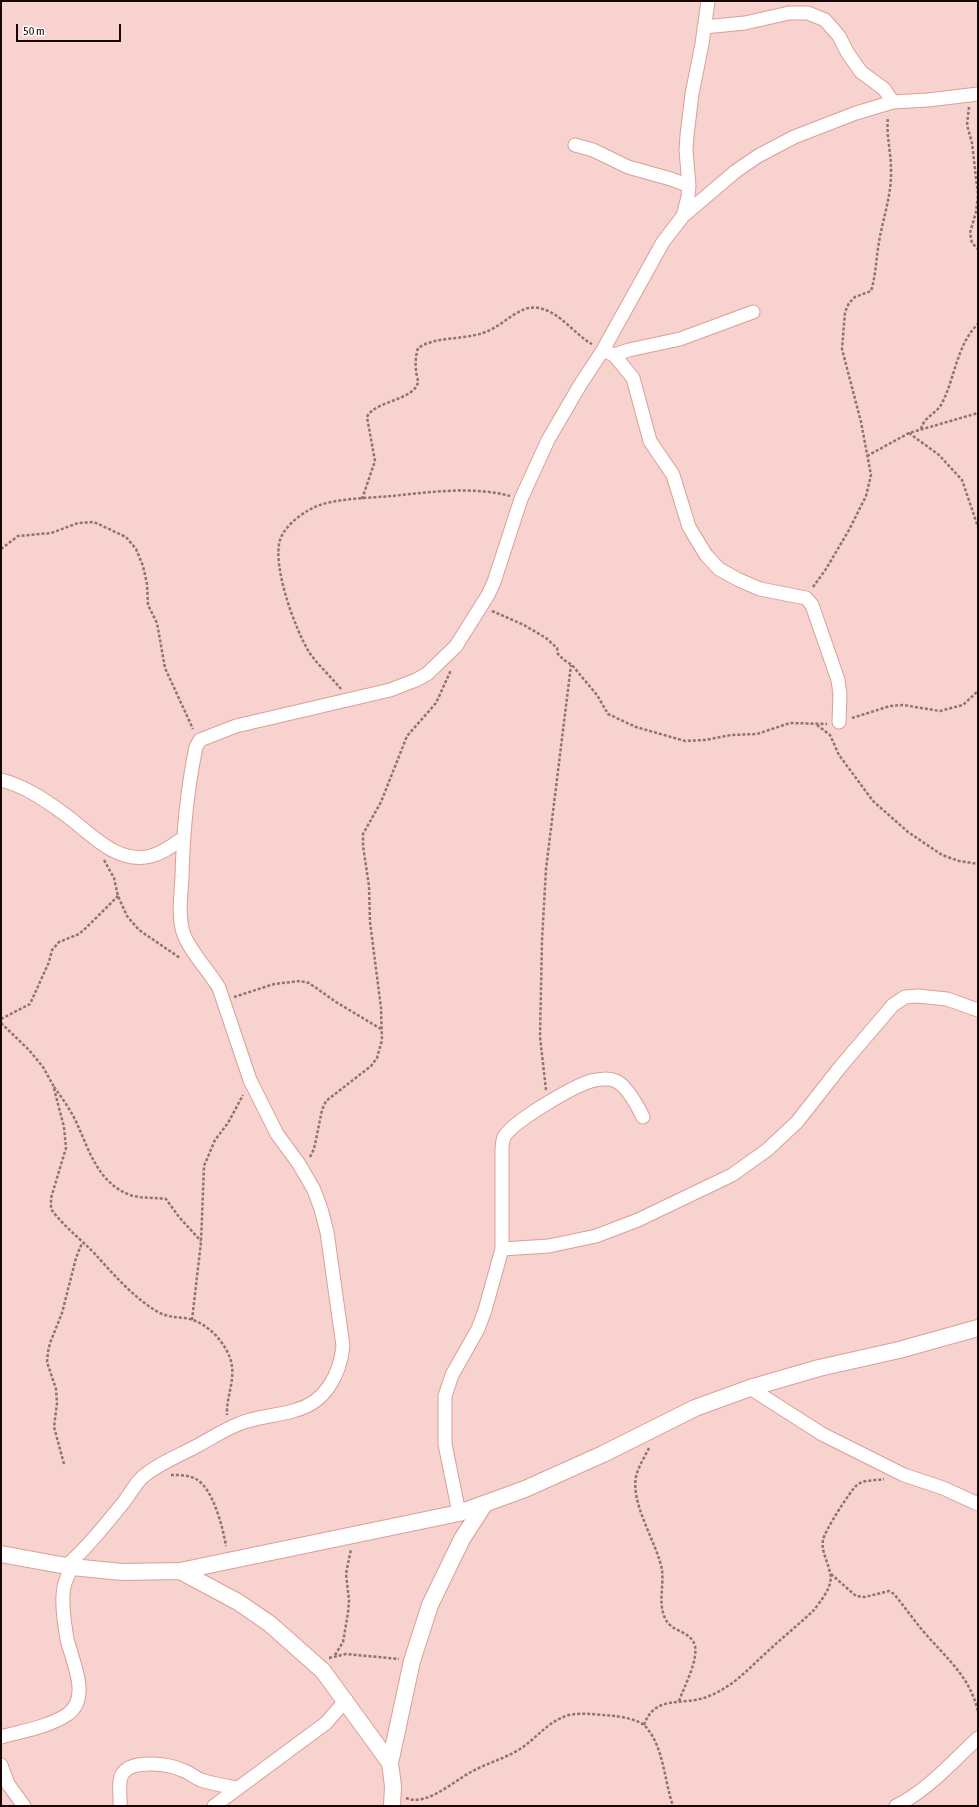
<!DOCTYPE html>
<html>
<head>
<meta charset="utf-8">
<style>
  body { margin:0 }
  #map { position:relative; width:979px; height:1807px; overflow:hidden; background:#f8d2ce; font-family:"Asap Condensed",sans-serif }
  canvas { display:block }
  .frame { position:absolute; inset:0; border:2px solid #180504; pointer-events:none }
  .scale { position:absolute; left:16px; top:24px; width:105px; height:18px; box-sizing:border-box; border:2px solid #180504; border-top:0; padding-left:5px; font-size:12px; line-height:14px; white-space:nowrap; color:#180504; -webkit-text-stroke:3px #fdfdfd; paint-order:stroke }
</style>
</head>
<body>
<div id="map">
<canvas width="979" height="1807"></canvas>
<div class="frame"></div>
<div class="scale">50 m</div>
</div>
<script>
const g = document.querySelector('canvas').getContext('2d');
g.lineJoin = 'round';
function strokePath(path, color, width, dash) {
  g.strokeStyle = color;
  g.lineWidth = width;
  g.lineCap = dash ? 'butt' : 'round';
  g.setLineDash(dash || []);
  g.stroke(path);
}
const path = new Path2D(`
  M 969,107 L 967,125 L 972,143 L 978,195 L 976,212 L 970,233 L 972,243 L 978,249
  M 921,429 C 925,415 937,414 942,403 C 955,378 957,344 978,324
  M 909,433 L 939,455 L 962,480 L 978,527
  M 867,456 L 909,433 L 978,413
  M 362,499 L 375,461 L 367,417 C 374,401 415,400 418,382 C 418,379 416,374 416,370 C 415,362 416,355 418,348 C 438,335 465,341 488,331 C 505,324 520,304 539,308 C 560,312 574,334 592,344
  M 1,549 L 18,536 L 51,533 L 78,523 L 94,522 L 126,537 L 136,549 L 143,566 L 147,584 L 148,605 L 157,623 L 165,668 L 193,729
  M 813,587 L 826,569 L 849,530 L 866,496 L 871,475 L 861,422 L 842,349 L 845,312 L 849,303 L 855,297 L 871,291 C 876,275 876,259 879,242 C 883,218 892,194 891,169 C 891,152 886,135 888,117
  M 492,611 L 524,625 L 546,638 L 557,648 L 558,654 L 564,660 L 572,665 L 597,695 L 608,714 L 636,727 L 685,741 L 705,740 L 731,735 L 757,734 L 790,723 L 827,724
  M 341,689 C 331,677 318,665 309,652 C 295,629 272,566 280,540 C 285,524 308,508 323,504 C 345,498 370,498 392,496 C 430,492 473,486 510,496
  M 852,718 L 890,706 L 903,705 L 940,711 L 963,705 L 978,691
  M 817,725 L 830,735 L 839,755 L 873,801 L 908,832 L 942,855 L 959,861 L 978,864
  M 104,860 L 114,878 L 118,896 L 127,916 L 139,930 L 180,958
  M 234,997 L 274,984 L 300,981 L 309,983 L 336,1002 L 381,1029
  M 1,1019 L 30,1004 L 49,962 L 52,950 L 59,942 L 79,934 L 87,927 L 118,896
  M 1,1023 L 29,1050 L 43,1067 L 53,1085 L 64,1127 L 66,1148 L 51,1198 L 51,1209 C 64,1227 81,1239 96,1255 C 114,1275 134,1298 158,1312 C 167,1317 175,1317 185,1318 C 205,1321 223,1339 230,1358 C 237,1377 226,1396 227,1415
  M 54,1087 C 63,1099 72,1112 78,1126 C 90,1153 99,1183 130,1195 C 142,1199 154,1197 166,1199 L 179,1217 L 201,1241
  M 546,1090 L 540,1037 L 542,940 L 546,869 L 571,665
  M 310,1157 L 314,1149 L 322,1110 L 326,1101 L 371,1066 L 377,1058 L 382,1040 L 381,1008 L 370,922 L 369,886 L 363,846 L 363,834 L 381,802 L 407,736 L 436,703 L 451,670
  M 192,1320 L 201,1242 L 204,1166 L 215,1140 L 228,1123 L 243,1095
  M 649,1448 C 645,1456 640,1464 637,1473 C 628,1501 657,1542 662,1570 C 664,1585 658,1604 665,1618 C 671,1633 691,1630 695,1646 C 698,1661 684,1687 679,1701
  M 64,1464 L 54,1427 L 57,1403 L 56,1389 L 47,1362 L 48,1352 L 50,1343 L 62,1313 L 76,1258 L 82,1243
  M 171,1475 C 179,1475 189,1475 196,1479 C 213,1488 223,1528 226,1546
  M 831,1574 L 856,1596 L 865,1597 L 889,1591 L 894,1594 C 904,1606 913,1619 923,1631 C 946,1658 969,1675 978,1711
  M 335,1655 L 343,1642 L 348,1613 L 349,1600 L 346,1574 L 351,1549
  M 329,1658 L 346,1654 L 399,1659
  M 644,1725 C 655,1693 685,1707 709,1696 C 734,1686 748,1669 767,1652 C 782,1638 798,1625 813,1611 C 820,1602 834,1586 830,1573 C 828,1561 821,1552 823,1540 C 824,1532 850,1491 857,1485 C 865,1479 875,1481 884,1479
  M 406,1798 C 426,1807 454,1781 471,1772 C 487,1763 504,1759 520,1749 C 537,1738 548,1721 569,1715 C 584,1712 600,1715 615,1716 C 623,1717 640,1720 646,1727 C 664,1748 664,1780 673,1806`);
const minor = new Path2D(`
  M 704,27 L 745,23 L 789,13 L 808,13 L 825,20 L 839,36 L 847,52 L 861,72 L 884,89 L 893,102
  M 575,145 L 593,150 L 628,167 L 671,179 L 689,186
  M 683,216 L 688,197 L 689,186 L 686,150 L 687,135 L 692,94 L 702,44 L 708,1
  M 603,350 L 614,355 L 633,378 L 650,441 L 673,475 L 689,527 L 706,555 L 719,569 L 739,580 L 760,589 L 806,598 L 812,605 L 838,680 L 840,694 L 839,722
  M 614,355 L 629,350 L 680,339 L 753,312
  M 1,780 C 23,785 45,800 63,813 C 89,831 115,865 151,856 C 163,853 173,845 183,838
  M 502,1249 L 549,1246 L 596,1236 L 638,1220 L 732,1175 L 767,1150 L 797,1122 L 841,1066 L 893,1005 L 905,997 L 918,996 L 947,999 L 978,1010
  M 750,1388 L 822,1434 L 904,1475 L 943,1488 L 978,1504
  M 459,1513 L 445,1444 L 445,1396 L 452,1375 L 478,1329 L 485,1310 L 502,1249 L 502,1149 C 502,1145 503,1140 504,1137 C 513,1121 574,1086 591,1081 C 598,1079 609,1078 616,1081 C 627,1086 638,1107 643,1117
  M 66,1566 C 87,1548 105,1525 123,1503 C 130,1495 136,1481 145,1475 C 160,1463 178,1456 195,1447 C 210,1439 225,1429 241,1423 C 259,1416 278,1416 296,1410 C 326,1402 340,1374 343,1346 L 327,1232 L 321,1209 L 314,1190 L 299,1164 L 277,1134 L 250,1080 L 219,988 C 209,971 188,949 183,932 C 178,915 181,895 182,877 C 183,833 187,790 196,747 L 200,740 L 236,726 L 390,690 L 416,680 L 427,674 L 456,646 L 488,595 L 494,582 L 521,499 L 548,440 L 580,385 L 603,350 L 663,242 L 683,216 L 736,171 L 758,156 L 794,137 L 856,113 L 893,102 L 928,100 L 978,94
  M 1,1737 C 22,1731 49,1727 68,1714 C 91,1697 72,1661 67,1639 C 65,1626 62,1610 63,1596 C 63,1585 67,1577 72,1567
  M 1,1765 L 8,1784 L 24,1806
  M 120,1806 C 121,1796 117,1781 123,1773 C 133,1759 169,1764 182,1770 C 189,1772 194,1777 201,1780 C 213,1784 225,1786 237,1788
  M 214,1806 L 326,1723 L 346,1700
  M 896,1806 C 928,1790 952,1762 978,1738`);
const tertiary = new Path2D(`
  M 1,1554 L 72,1567 L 122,1572 L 180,1571 L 459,1513 L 525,1489 L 603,1454 L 695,1408 L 750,1388 L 819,1368 L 899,1350 L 978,1328
  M 180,1571 L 238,1602 L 270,1624 L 323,1671 L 390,1763 L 393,1786 L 392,1806
  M 390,1763 L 412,1661 L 430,1605 L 462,1539 L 484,1505`);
strokePath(minor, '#da9f98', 15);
strokePath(tertiary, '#da9f98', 18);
strokePath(path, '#907370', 2.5, [3, 2]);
strokePath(minor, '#fff', 13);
strokePath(tertiary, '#fff', 16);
</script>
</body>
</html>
